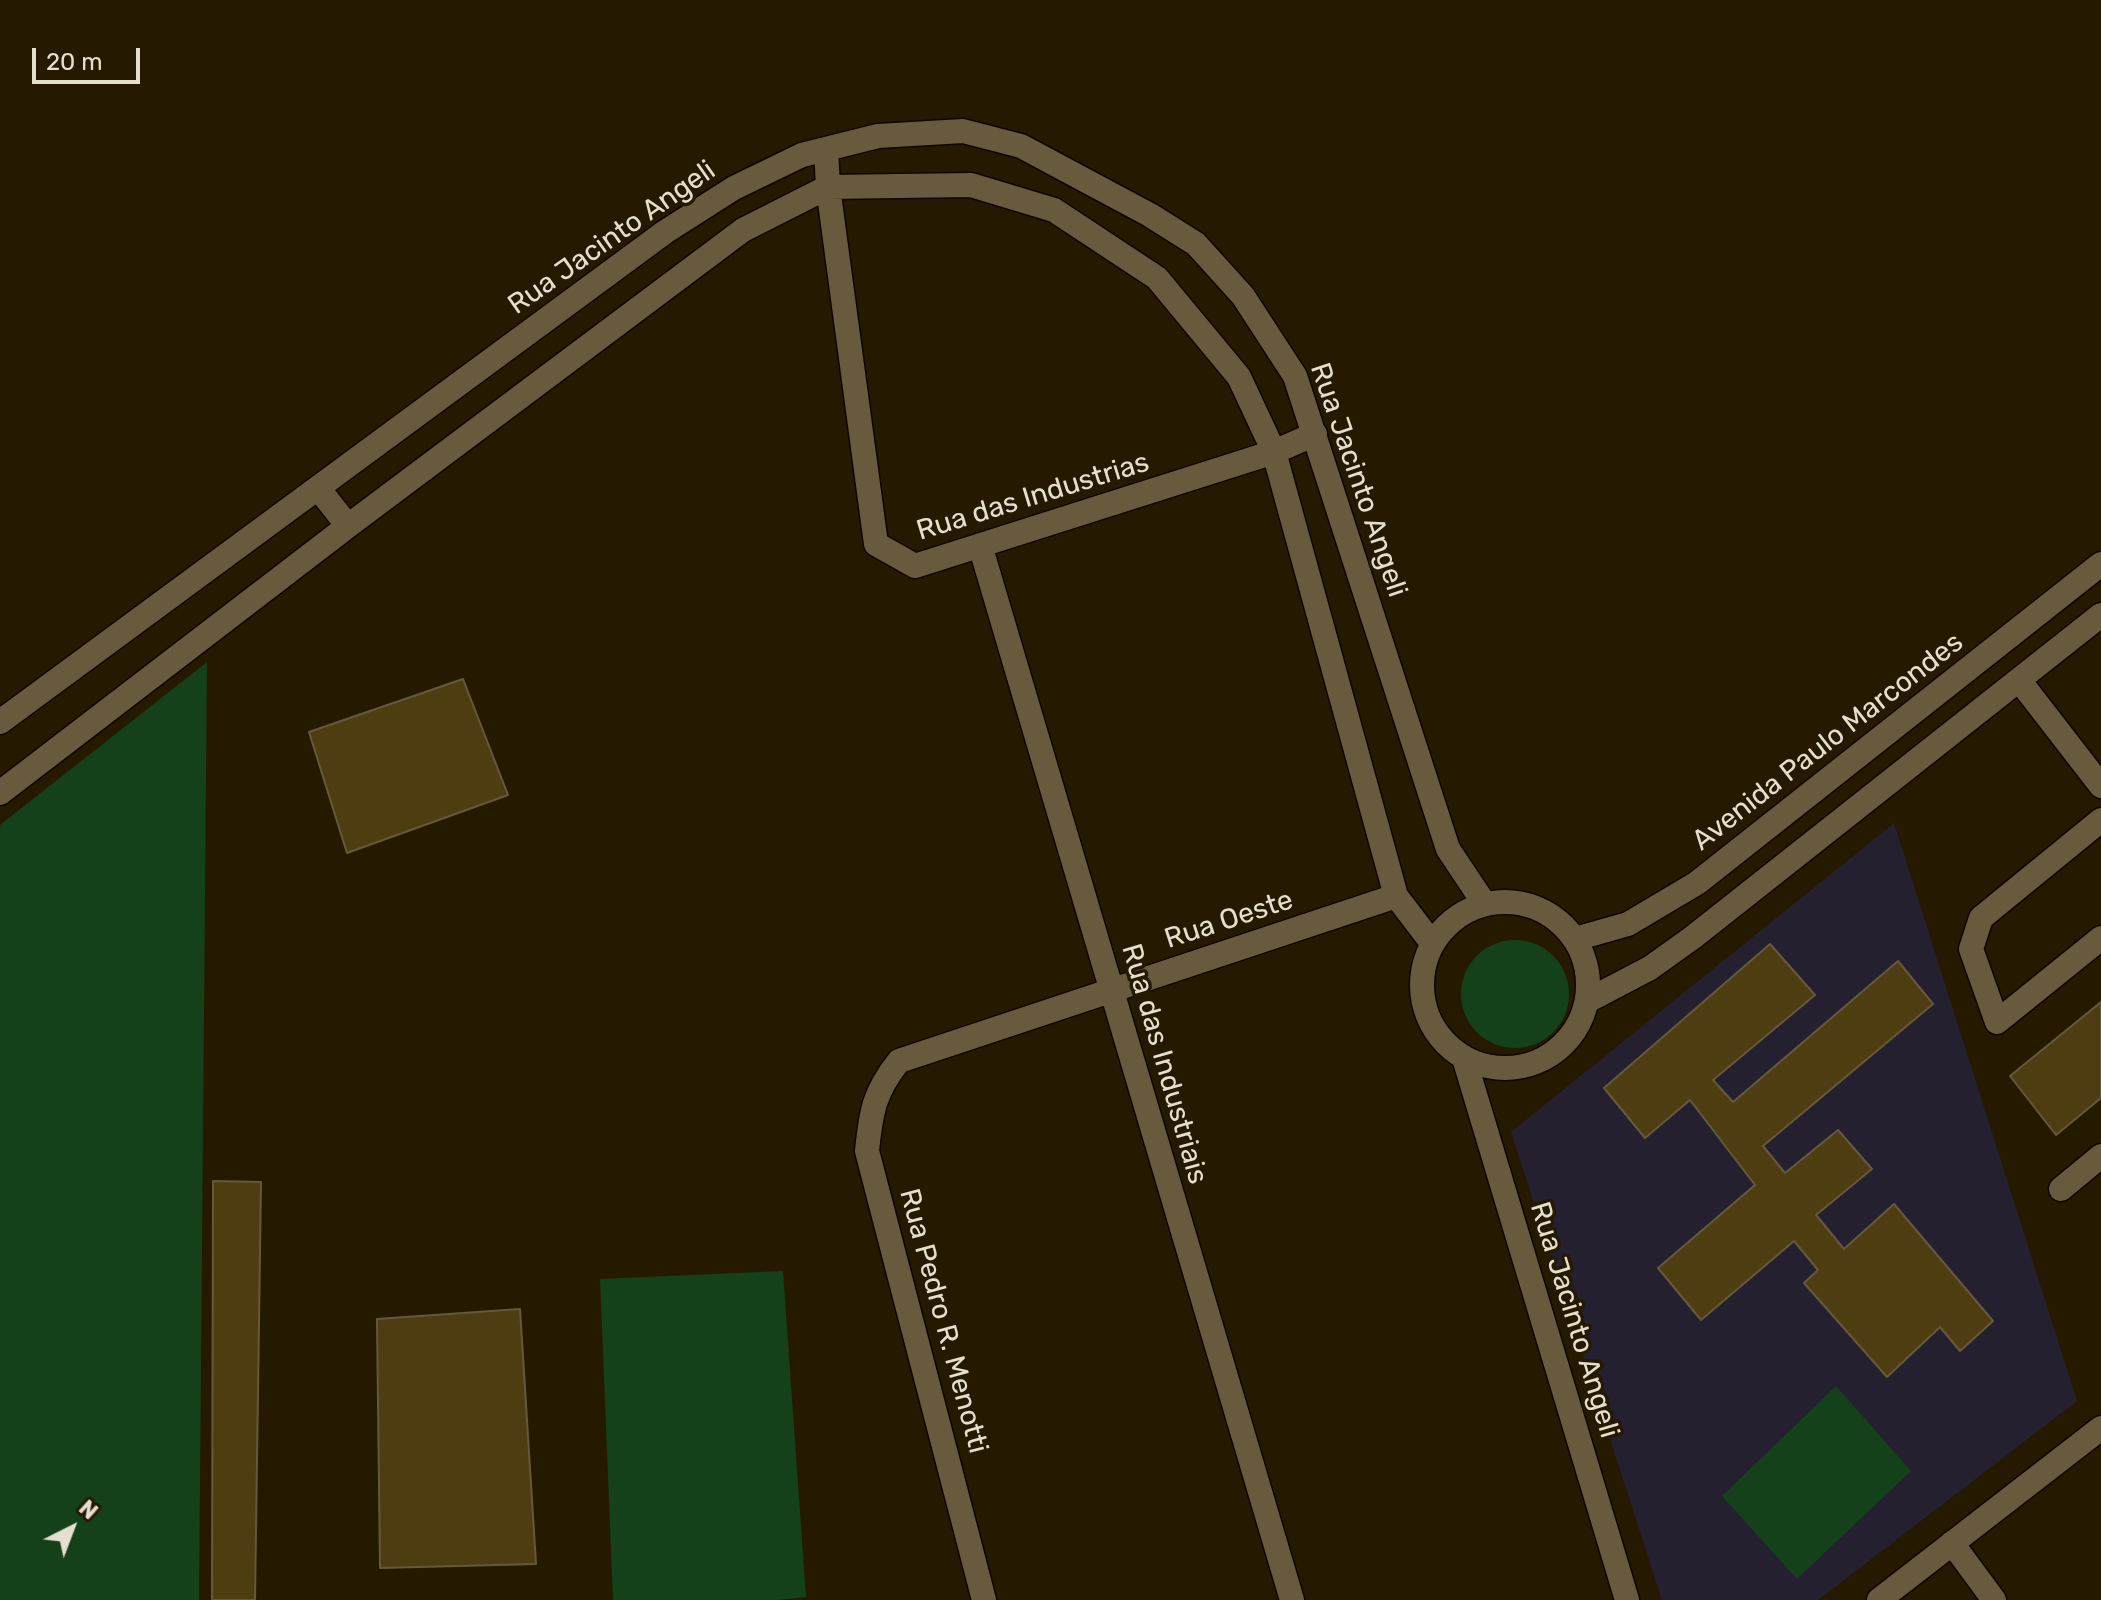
<!DOCTYPE html>
<html>
<head>
<meta charset="utf-8">
<style>
  body { margin:0 }
  #map { position:relative; width:2101px; height:1600px; overflow:hidden; background:#251a00; font-family:Rubik,sans-serif }
  canvas { display:block }
  .north { position:absolute; left:32px; top:1488px; width:80px; height:80px; -webkit-text-stroke:6px #251a00; paint-order:stroke; rotate:42deg; font-size:22px; font-weight:700; line-height:32px; text-align:center; color:#e6dfcf }
  .north::after { content:''; display:block; margin:auto; width:28px; height:36px; background:#e6dfcf; clip-path:polygon(50% 0,100% 100%,50% 72%,0 100%) }
  .scale { position:absolute; left:32px; top:48px; width:108px; height:36px; box-sizing:border-box; border:4px solid #e6dfcf; border-top:0; padding-left:10px; font-size:24px; line-height:28px; white-space:nowrap; color:#e6dfcf; -webkit-text-stroke:6px #251a00; paint-order:stroke }
</style>
</head>
<body>
<div id="map">
<canvas width="2101" height="1600"></canvas>
<div class="north">N</div>
<div class="scale">20 m</div>
</div>
<script>
const g = document.querySelector('canvas').getContext('2d');
g.lineJoin = 'round';
function fillPath(path, color) {
  g.fillStyle = color;
  g.fill(path, 'evenodd');
}
function strokePath(path, color, width, dash) {
  g.strokeStyle = color;
  g.lineWidth = width;
  g.lineCap = dash ? 'butt' : 'round';
  g.setLineDash(dash || []);
  g.stroke(path);
}
function write(font, color, halo, rows, align = 'center') {
  g.font = font + ' Rubik,sans-serif';
  g.lineWidth = 7;
  g.setLineDash([]);
  g.textBaseline = 'middle';
  g.strokeStyle = halo;
  g.fillStyle = color;
  for (const [text, x, y, turn = 0] of rows) {
    g.save();
    g.translate(x, y);
    g.rotate((+turn || 0) * Math.PI / 180);
    g.textAlign = isNaN(turn) ? turn : align;
    if (halo) g.strokeText(text, 0, 0);
    g.fillText(text, 0, 0);
    g.restore();
  }
}
const education = new Path2D(`
  M 1894,823 L 2077,1401 L 1818,1600 L 1662,1600 L 1511,1132 Z`);
const green = new Path2D(`
  M 207,662 L 199,1600 L 0,1600 L 0,825 Z
  M1461 994a54 54 0 1 1 108 0a54 54 0 1 1-108 0Z
  M 783,1271 L 806,1597 L 778,1600 L 613,1600 L 600,1279 Z
  M 1836,1386 L 1911,1471 L 1797,1579 L 1722,1496 Z`);
const building = new Path2D(`
  M 463,679 L 508,795 L 347,853 L 309,732 Z
  M 1770,944 L 1815,995 L 1713,1080 L 1733,1102 L 1898,961 L 1933,1004 L 1763,1146 L 1785,1173 L 1838,1130 L 1872,1169 L 1816,1215 L 1844,1249 L 1894,1204 L 1993,1321 L 1960,1351 L 1940,1327 L 1887,1377 L 1804,1283 L 1818,1270 L 1794,1241 L 1701,1320 L 1658,1268 L 1755,1185 L 1690,1100 L 1645,1138 L 1604,1088 Z
  M 2101,1002 L 2101,1098 L 2056,1135 L 2010,1076 Z
  M 213,1181 L 261,1182 L 255,1600 L 212,1600 Z
  M 520,1309 L 536,1564 L 380,1568 L 377,1319 Z`);
const minor = new Path2D(`
  M 826,149 L 828,187 L 876,544 L 915,566 L 1274,452 L 1315,434
  M 318,488 L 348,526
  M 980,545 L 1292,1600
  M 2019,680 L 2101,786
  M 0,722 L 665,232 L 734,188 L 802,155 L 878,136 L 963,131 L 1021,146 L 1150,215 L 1196,244 L 1243,296 L 1295,376 L 1448,849 L 1484,903
  M 0,793 L 348,526 L 743,230 L 828,187 L 971,185 L 1054,210 L 1157,278 L 1239,377 L 1274,452 L 1396,896 L 1432,943
  M 2101,820 L 1981,918 L 1971,949 L 1997,1022 L 2101,938
  M1422 985a83 83 0 1 1 166 0a83 83 0 1 1-166 0Z
  M 1575,939 L 1628,924 L 1697,883 L 2101,564
  M 1589,1000 L 1650,968 L 1692,938 L 2101,615
  M 1464,1058 L 1627,1600
  M 2061,1189 L 2101,1156
  M 1952,1543 L 1994,1600
  M 984,1600 L 867,1151 C 871,1112 874,1092 899,1061 L 1396,896
  M 1879,1600 L 2101,1428`);
const streetNames = [
  ["Rua Jacinto Angeli",612,238,-35],
  ["Rua Jacinto Angeli",1358,480,71],
  ["Rua das Industrias",1033,497,-17],
  ["Avenida Paulo Marcondes",1828,742,-38],
  ["Rua Oeste",1229,920,-18],
  ["Rua das Industriais",1164,1064,74],
  ["Rua Jacinto Angeli",1574,1320,73],
  ["Rua Pedro R. Menotti",943,1321,75]
];
fillPath(education, '#242030');
fillPath(green, '#14401a');
fillPath(building, '#4e3d10');
strokePath(building, '#65593c', 2);
strokePath(minor, '#0e0500', 27);
strokePath(minor, '#675a3d', 24);
write('28px', '#e6dfcf', '#251a00', streetNames);
</script>
</body>
</html>
